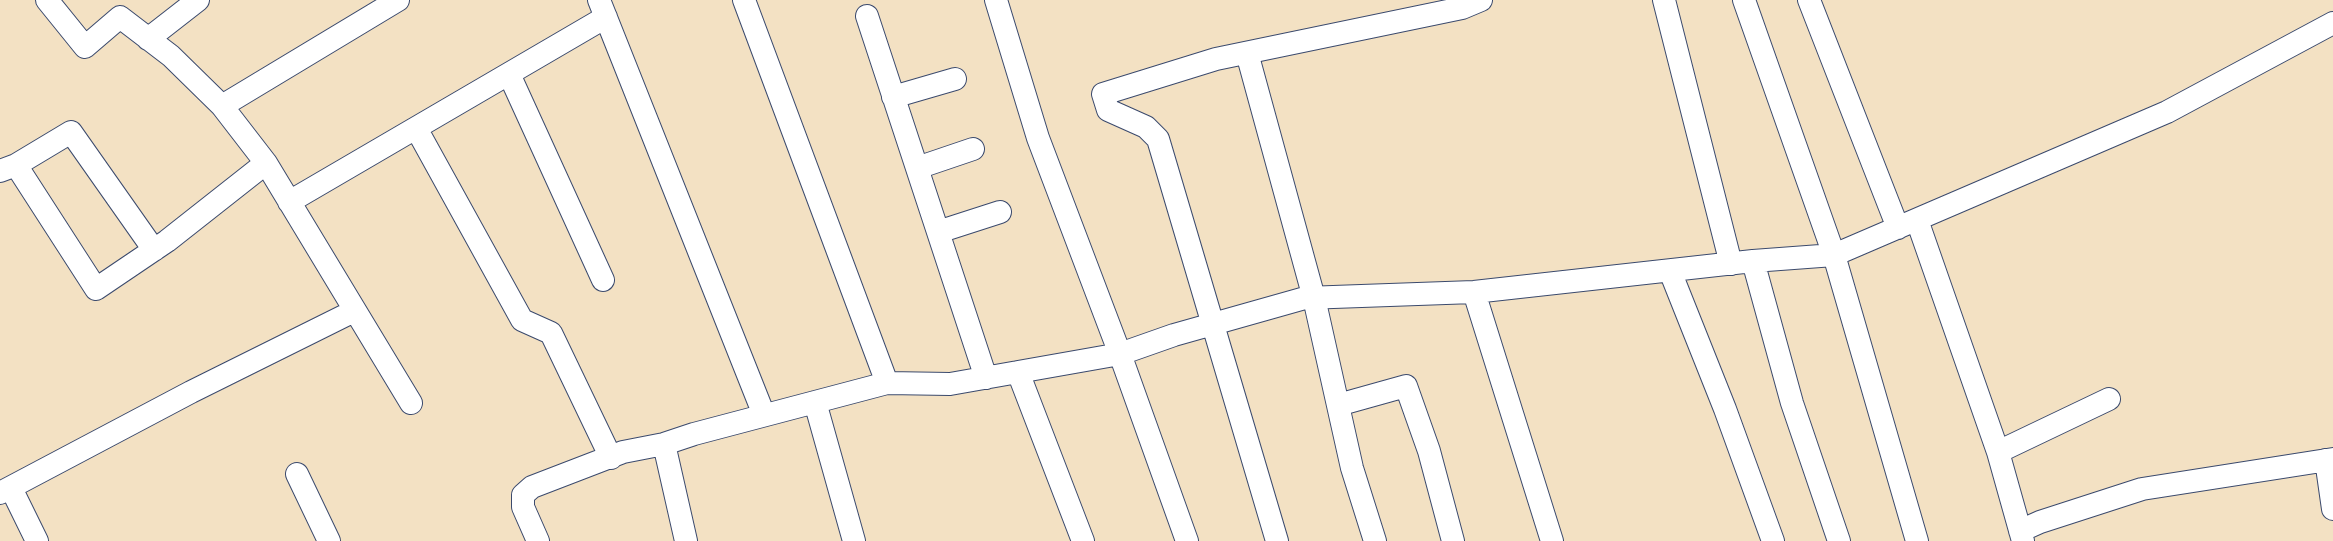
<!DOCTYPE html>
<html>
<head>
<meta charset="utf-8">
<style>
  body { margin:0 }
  canvas { display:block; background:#f3e1c3 }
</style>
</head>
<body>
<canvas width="2333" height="541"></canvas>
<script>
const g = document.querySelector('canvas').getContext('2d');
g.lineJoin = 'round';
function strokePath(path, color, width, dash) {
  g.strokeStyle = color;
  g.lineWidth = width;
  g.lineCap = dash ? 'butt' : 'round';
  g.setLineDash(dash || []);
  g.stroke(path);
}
const minor = new Path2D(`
  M 47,0 L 85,47 L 120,17 L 171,56 L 222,106 L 266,163 L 411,403
  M 599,0 L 764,415
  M 744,0 L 887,383
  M 996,0 L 1038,138 L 1120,354 L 1187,541
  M 1664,0 L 1731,264
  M 1744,0 L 1834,255 L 1917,541
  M 1809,0 L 1898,228
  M 867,16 L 986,378
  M 148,39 L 198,0
  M 1247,53 L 1314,298 L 1352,468 L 1375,541
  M 509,74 L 603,280
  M 893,97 L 955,79
  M 222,106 L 398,0
  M 416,128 L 522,320 L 551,333 L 611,458
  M 16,165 L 96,289 L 167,241 L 266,163
  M 917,168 L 973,149
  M 0,171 L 16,165 L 71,132 L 154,250
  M 289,202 L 606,17
  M 1917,220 L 1998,452 L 2023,541
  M 938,232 L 1000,212
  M 1753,261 L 1792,403 L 1839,541
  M 1670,271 L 1725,409 L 1773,541
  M 1474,292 L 1552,541
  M 1018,372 L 1083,541
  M 815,402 L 854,541
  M 1338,405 L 1406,386 L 1429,451 L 1453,541
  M 664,444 L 686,541
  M 1998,452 L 2109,399
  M 2326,460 L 2333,509
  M 297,474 L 329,541
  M 11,488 L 37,541
  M 0,493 L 191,392 L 354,311
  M 2020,531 L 2040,522 L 2142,489 L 2333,459
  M 538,541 L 523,507 L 523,495 L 532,487 L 623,452 L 664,444 L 694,434 L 887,383 L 950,384 L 1120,354 L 1174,335 L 1305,298 L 1474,292 L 1753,261 L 1834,255 L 2167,112 L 2333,23
  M 1277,541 L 1158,139 L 1146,127 L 1108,110 L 1103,94 L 1216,59 L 1462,8 L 1481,0`);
strokePath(minor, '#3b4a6d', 24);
strokePath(minor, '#fff', 22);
</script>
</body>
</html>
